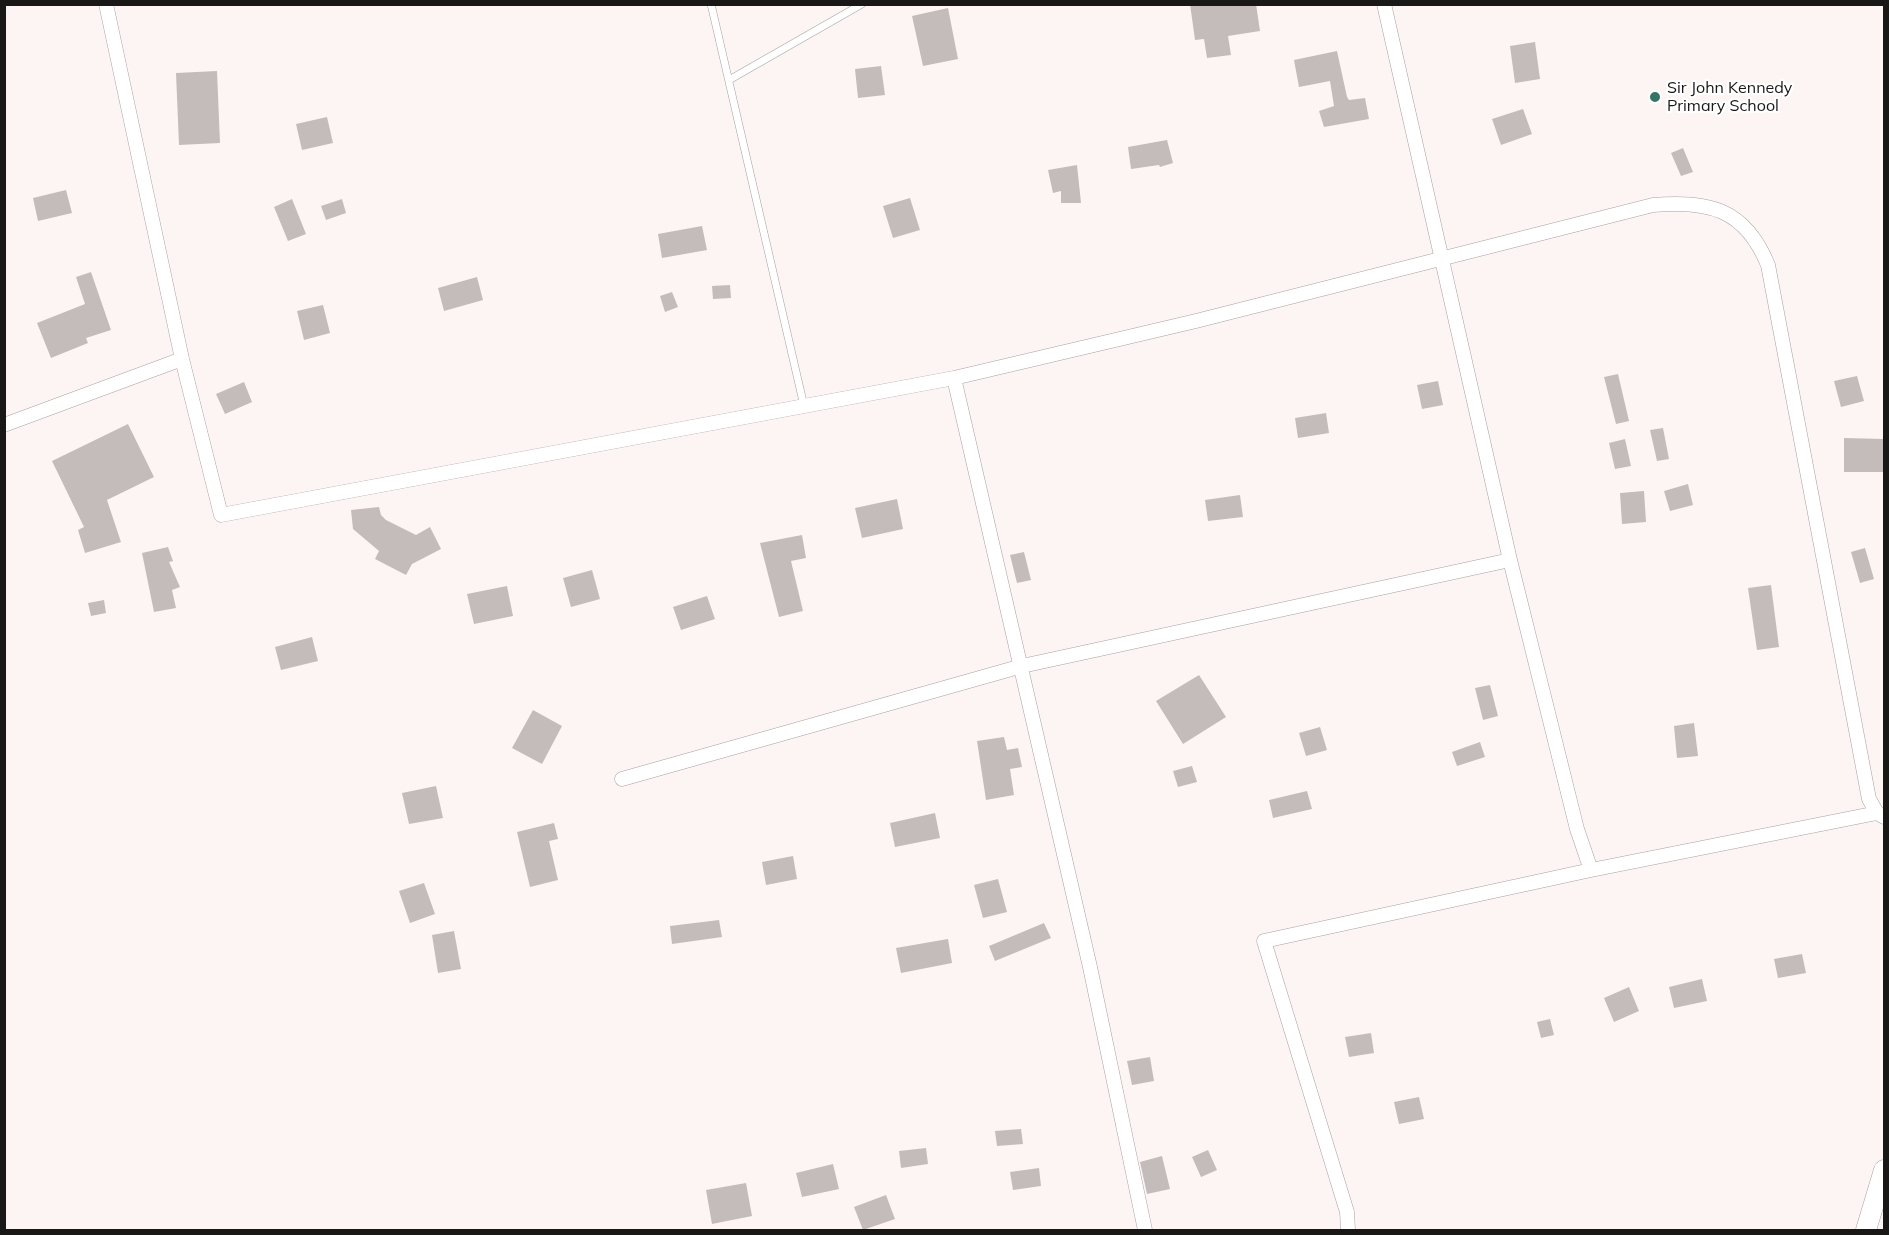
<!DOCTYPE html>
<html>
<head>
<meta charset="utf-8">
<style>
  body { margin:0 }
  #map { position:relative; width:1889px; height:1235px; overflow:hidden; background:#fdf5f4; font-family:Mulish,sans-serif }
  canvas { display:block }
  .frame { position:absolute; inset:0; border:6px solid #1a1717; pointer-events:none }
</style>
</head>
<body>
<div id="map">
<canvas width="1889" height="1235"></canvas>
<div class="frame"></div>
</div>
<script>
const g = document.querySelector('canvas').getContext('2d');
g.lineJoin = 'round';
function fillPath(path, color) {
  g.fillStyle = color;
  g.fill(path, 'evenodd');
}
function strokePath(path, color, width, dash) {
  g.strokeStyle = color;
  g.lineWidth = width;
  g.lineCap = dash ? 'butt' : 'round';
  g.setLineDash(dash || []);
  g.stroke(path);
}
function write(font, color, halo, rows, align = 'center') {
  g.font = font + ' Mulish,sans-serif';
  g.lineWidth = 4.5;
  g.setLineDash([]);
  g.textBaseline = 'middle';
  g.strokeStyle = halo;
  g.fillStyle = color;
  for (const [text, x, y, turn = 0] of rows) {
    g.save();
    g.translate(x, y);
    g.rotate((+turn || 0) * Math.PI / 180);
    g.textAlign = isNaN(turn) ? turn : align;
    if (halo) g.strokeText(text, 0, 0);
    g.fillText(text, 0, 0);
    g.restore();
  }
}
const building = new Path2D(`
  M 1190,4 L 1256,4 L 1260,31 L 1228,36 L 1231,55 L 1207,58 L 1204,39 L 1195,40 Z
  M 948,8 L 958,59 L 923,66 L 912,16 Z
  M 1535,42 L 1540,79 L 1515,83 L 1510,46 Z
  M 1337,51 L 1347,97 L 1349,100 L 1365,98 L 1369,119 L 1324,127 L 1319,111 L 1334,106 L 1330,81 L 1299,87 L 1294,60 Z
  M 881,66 L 885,95 L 858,98 L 855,69 Z
  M 217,71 L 220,143 L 179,145 L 176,73 Z
  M 1523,109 L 1532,134 L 1501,145 L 1492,119 Z
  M 327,117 L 333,143 L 302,150 L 296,124 Z
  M 1167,140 L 1173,163 L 1160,167 L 1159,165 L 1131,169 L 1128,147 Z
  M 1683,148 L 1693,172 L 1681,176 L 1671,153 Z
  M 1077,165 L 1081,203 L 1061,203 L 1061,191 L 1053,193 L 1048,170 Z
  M 66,190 L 72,213 L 38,221 L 33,198 Z
  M 910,198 L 920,230 L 893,238 L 883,206 Z
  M 292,199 L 306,234 L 288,241 L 274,207 Z
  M 342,199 L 346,213 L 326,220 L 321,206 Z
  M 702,226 L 707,250 L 662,258 L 658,234 Z
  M 91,272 L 111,330 L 86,338 L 88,343 L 51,358 L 37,323 L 85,304 L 76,277 Z
  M 477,277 L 483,300 L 444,311 L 438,288 Z
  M 730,285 L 731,298 L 713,299 L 712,286 Z
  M 672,292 L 678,307 L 665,312 L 660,296 Z
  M 323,305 L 330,333 L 304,340 L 297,311 Z
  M 1618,374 L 1629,421 L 1616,424 L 1604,377 Z
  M 1857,376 L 1864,401 L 1841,407 L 1834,381 Z
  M 1438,381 L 1443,405 L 1422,409 L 1417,385 Z
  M 244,382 L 252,402 L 225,414 L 216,394 Z
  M 1326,413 L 1329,433 L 1298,438 L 1295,418 Z
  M 128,424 L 154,477 L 107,500 L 121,542 L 85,553 L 78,530 L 84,527 L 52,461 Z
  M 1663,428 L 1669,459 L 1657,461 L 1650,430 Z
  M 1844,438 L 1884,439 L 1884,472 L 1844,472 Z
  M 1625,439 L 1631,466 L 1615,469 L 1609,443 Z
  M 1688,484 L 1693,505 L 1670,511 L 1664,491 Z
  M 1644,491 L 1646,522 L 1622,524 L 1620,493 Z
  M 1240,495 L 1243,517 L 1208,521 L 1205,500 Z
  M 897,499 L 903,529 L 862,538 L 855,508 Z
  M 379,507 L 381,515 L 386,520 L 416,535 L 430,527 L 441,549 L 412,564 L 406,575 L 375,559 L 379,551 L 353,529 L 351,510 Z
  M 802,535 L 806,558 L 791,561 L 803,611 L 779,617 L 760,543 Z
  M 168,547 L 173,561 L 169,562 L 180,587 L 172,590 L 176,608 L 154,612 L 142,553 Z
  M 1865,548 L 1874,579 L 1860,583 L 1851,552 Z
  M 1024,552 L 1031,580 L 1017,583 L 1010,555 Z
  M 592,570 L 600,599 L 571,607 L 563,578 Z
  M 1771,585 L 1779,647 L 1757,650 L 1748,588 Z
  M 507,586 L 513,616 L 474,624 L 467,594 Z
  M 707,596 L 715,619 L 681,630 L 673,607 Z
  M 104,600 L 106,613 L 91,616 L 88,603 Z
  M 312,637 L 318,661 L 281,670 L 275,647 Z
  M 1199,675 L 1226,717 L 1183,744 L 1156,701 Z
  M 1490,685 L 1498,716 L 1483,720 L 1475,688 Z
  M 533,710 L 562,726 L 542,764 L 512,748 Z
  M 1694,723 L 1698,756 L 1677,758 L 1674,726 Z
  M 1320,727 L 1327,750 L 1306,756 L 1299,733 Z
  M 1004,737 L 1007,750 L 1018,748 L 1022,767 L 1010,769 L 1014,795 L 986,800 L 977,741 Z
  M 1480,742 L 1485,757 L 1457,766 L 1452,752 Z
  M 1192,766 L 1197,782 L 1178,787 L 1173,771 Z
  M 436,786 L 443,818 L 409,824 L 402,793 Z
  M 1307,791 L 1312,809 L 1273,818 L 1269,800 Z
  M 935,813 L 940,838 L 895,847 L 890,823 Z
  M 554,823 L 558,839 L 549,841 L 558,880 L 530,887 L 517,832 Z
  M 793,856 L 797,879 L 766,885 L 762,862 Z
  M 998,879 L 1007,912 L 983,918 L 974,885 Z
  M 424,883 L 435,914 L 410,923 L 399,891 Z
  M 719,920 L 722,937 L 672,944 L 670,926 Z
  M 1044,923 L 1051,938 L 995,961 L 989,946 Z
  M 454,931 L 461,969 L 438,973 L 432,935 Z
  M 948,939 L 952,963 L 901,973 L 896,948 Z
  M 1802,954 L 1806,973 L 1778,978 L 1774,959 Z
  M 1702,979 L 1707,1001 L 1674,1008 L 1669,987 Z
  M 1629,987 L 1639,1011 L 1614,1022 L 1604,998 Z
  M 1550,1019 L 1554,1035 L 1541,1038 L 1537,1022 Z
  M 1371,1033 L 1374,1053 L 1349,1057 L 1345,1037 Z
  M 1150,1057 L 1154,1081 L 1132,1085 L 1127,1061 Z
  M 1419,1097 L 1424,1119 L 1399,1124 L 1394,1102 Z
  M 1021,1129 L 1023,1144 L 997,1146 L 995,1131 Z
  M 926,1148 L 928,1164 L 901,1168 L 899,1151 Z
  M 1208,1150 L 1217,1170 L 1201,1177 L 1192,1157 Z
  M 1162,1156 L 1170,1189 L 1147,1194 L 1140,1162 Z
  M 833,1164 L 839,1189 L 802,1197 L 796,1173 Z
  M 1039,1168 L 1041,1186 L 1013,1190 L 1010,1172 Z
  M 746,1183 L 752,1216 L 712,1224 L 706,1190 Z
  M 886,1195 L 895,1219 L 863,1230 L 854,1207 Z`);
const lane = new Path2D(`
  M 711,4 L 804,406
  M 729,80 L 862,4`);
const street = new Path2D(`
  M 106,4 L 182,359 L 221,515 L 954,378 L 1196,321 L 1653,205 C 1709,200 1745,209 1768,265 L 1869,799 L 1877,813 L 1884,817
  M 1384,4 L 1510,560 L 1577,829 L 1591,870 L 1877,813
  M 954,378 L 1090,967 L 1145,1230
  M 4,425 L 182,359
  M 622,779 L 1022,666 L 1510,560
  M 1348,1230 L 1347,1212 L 1264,941 L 1591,870`);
const secondary = new Path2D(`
  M 1866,1230 L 1884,1170`);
const markers = [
  [1655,97,6,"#347564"]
];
const poiNames = [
  ["Sir John Kennedy",1667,88],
  ["Primary School",1667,106]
];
fillPath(building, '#c4bcbb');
strokePath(lane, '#a9a2a1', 8);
strokePath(street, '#a9a2a1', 15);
strokePath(secondary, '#a9a2a1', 21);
strokePath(lane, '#fff', 7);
strokePath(street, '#fff', 14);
strokePath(secondary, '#fff', 20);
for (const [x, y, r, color] of markers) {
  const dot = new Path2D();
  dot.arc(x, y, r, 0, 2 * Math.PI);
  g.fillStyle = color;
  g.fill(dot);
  strokePath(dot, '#fff', 2);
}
write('16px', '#1a1717', '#fff', poiNames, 'left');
</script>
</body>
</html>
